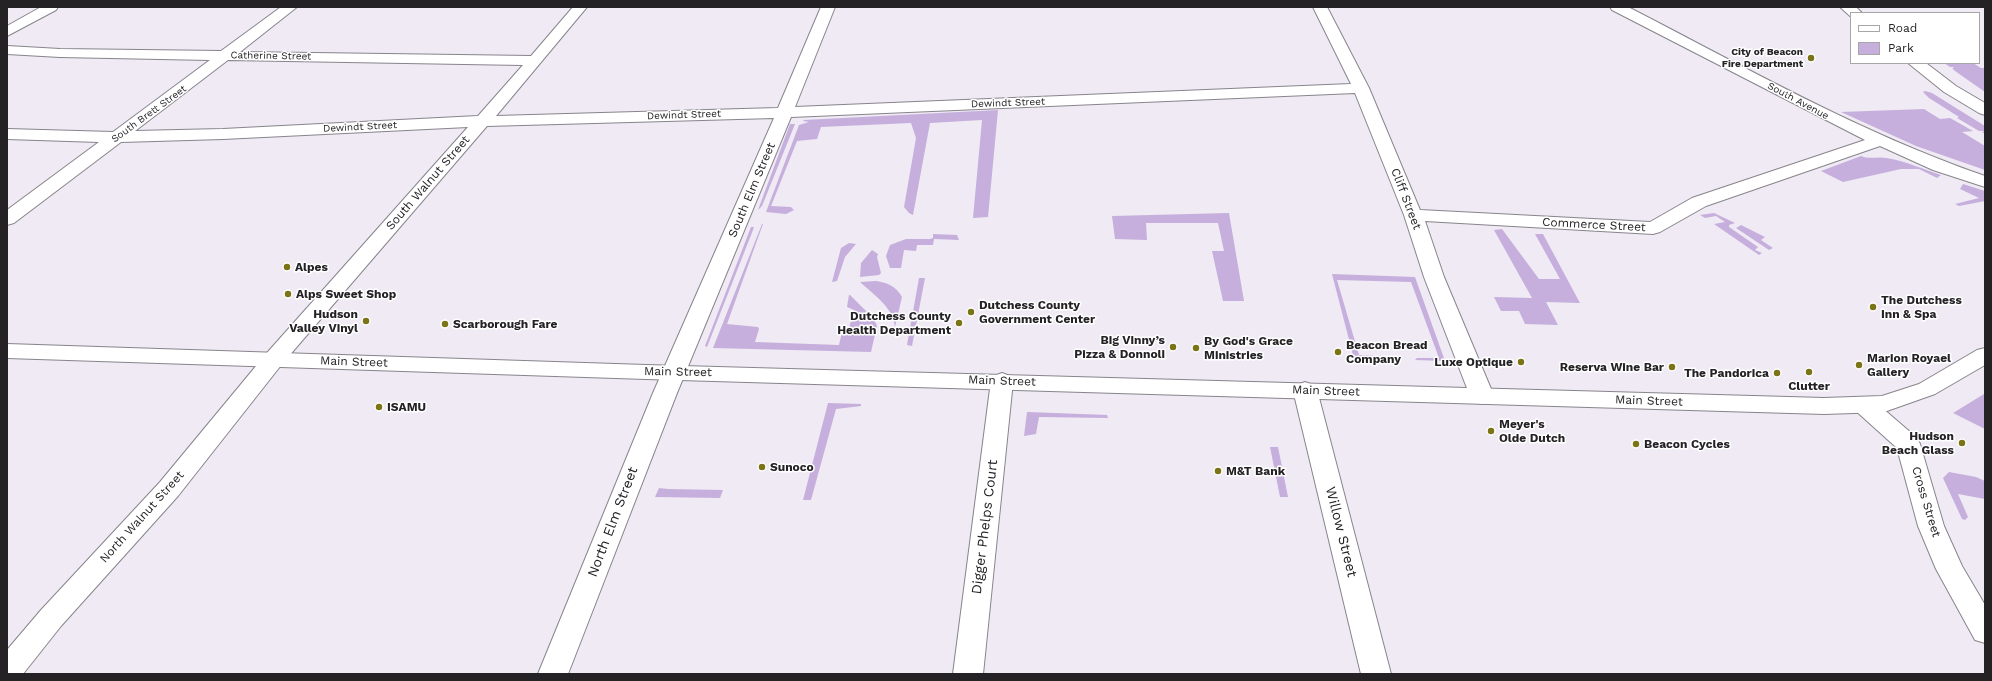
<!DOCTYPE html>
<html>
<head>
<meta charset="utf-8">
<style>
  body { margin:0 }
  #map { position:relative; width:1992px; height:681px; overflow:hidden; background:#efeaf3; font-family:"Work Sans",sans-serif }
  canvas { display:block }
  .frame { position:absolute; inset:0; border:8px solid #242225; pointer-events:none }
  .legend { position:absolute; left:1850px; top:12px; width:130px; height:52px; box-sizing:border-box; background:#fff; border:1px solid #a7a7a8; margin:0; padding:5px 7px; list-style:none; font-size:12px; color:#242225 }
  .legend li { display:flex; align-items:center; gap:8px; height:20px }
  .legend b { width:20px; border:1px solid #a7a7a8 }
</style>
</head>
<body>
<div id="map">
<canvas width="1992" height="681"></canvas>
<div class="frame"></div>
<ul class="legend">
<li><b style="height:5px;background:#fff"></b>Road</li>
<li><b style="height:11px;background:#c6afdd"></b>Park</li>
</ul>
</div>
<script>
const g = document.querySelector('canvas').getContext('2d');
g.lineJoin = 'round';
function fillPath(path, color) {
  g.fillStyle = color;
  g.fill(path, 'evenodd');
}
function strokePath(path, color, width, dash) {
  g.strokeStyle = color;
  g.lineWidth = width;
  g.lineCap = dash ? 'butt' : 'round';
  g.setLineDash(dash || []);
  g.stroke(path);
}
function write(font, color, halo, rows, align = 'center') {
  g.font = font + ' "Work Sans",sans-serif';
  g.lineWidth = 3;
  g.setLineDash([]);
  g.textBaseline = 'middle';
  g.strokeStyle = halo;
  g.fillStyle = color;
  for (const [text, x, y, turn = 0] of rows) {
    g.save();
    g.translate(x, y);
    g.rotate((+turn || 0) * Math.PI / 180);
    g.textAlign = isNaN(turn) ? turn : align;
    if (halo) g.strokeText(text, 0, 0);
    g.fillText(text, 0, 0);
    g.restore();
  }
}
const green = new Path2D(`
  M 1944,63 L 1973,63 L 1981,68 L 1985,68 L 1985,92 L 1955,71 L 1952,68 L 1954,68 L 1953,67 L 1950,67 Z
  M 1925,91 L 1932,93 L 1985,126 L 1985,134 L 1982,132 L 1985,131 L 1979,131 L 1957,118 L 1959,117 L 1929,98 L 1923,92 Z
  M 1924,109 L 1940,119 L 1950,118 L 1973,131 L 1962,132 L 1985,146 L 1985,170 L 1916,146 L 1841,112 Z
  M 998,110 L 988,217 L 973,218 L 982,120 L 930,123 L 913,215 L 909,213 L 904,207 L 916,138 L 911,123 L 821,127 L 817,139 L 797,141 L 771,206 L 791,207 L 794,210 L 786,214 L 766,212 L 799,125 L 809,122 L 803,121 L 804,120 Z
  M 790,124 L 795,124 L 762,206 L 758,210 Z
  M 1861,156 C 1870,160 1877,156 1886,158 C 1905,161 1923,169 1941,175 L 1937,178 L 1919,169 L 1901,169 L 1843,182 L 1821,171 Z
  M 1963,184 L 1985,191 L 1985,201 L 1959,206 L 1955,204 L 1979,198 L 1960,189 Z
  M 1229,213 L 1244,301 L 1223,301 L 1212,251 L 1224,251 L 1218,223 L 1146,223 L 1147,240 L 1115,239 L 1112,216 Z
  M 1714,213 L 1735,223 L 1729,225 L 1729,227 L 1758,247 L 1755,250 L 1762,253 L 1759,255 L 1714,224 L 1725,222 L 1716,216 L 1705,218 L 1700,215 Z
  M 762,224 L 763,224 L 727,324 L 758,327 L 759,329 L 755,342 L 839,345 L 842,332 L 849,328 L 854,310 L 847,307 L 849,295 L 850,295 L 874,319 L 877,326 L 871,352 L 713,348 Z
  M 1741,225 L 1765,237 L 1761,240 L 1773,248 L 1769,250 L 1736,228 Z
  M 751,227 L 754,227 L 753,230 L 707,347 L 705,346 Z
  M 1502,229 L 1539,279 L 1560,279 L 1535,234 L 1543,234 L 1580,303 L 1546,302 L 1558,325 L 1525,324 L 1519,311 L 1501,311 L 1494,297 L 1532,298 L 1494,230 Z
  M 933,234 L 957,235 L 959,240 L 934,239 L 933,245 L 917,245 L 916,251 L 904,250 L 901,268 L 890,268 L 886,256 L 890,245 L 906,239 L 930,239 L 933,238 Z
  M 849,243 L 856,244 L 845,257 L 837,281 L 832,282 L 841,248 Z
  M 872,250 L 878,254 L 877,257 L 881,273 L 879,275 L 860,277 L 861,263 Z
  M 1332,274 L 1415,277 L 1445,361 L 1415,360 L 1417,358 L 1439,358 L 1411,282 L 1337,280 L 1359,355 L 1381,356 L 1385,360 L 1354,359 Z
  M 919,278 L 925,278 L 912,346 L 907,345 Z
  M 876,281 C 888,283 896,286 902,297 L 895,327 C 893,307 874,295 860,282 Z
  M 1985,393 L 1985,429 L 1953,413 L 1984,394 Z
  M 828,403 L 861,404 L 861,406 L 836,409 L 811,500 L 803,500 Z
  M 1027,412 L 1107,415 L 1108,418 L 1039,417 L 1036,434 L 1024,436 Z
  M 1270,447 L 1278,447 L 1288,497 L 1280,497 Z
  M 1949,472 L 1976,477 L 1985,481 L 1985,499 L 1958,494 L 1968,517 L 1965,520 L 1962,519 L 1943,478 Z
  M 659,488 L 668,489 L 723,490 L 720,498 L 655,497 Z`);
const minor = new Path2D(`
  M 41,7 L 58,7 L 56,10 L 7,36 L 7,26 Z
  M 281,7 L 297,7 L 240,52 L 531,56 L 573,7 L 587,7 L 496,116 L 778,108 L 821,7 L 835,7 L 795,107 L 1351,84 L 1313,7 L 1327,7 L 1369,88 L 1420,210 L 1650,222 L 1692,198 L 1865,140 L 1612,10 L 1610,7 L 1628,7 C 1745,67 1860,133 1985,176 L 1985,187 L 1933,170 L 1880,146 L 1706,206 L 1660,232 L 1653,234 L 1425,221 L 1444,277 L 1494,396 L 1490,402 L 1482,404 L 1474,402 L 1470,396 L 1424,277 L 1404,215 L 1355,93 L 791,117 L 677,393 L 568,674 L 538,674 L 653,393 L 774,118 L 487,126 L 282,364 L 178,496 L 61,626 L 23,674 L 7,674 L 7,650 L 41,610 L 160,482 L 266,354 L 468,127 L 223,139 L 121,142 L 14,223 L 7,225 L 7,210 L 99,142 L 7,139 L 7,129 L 113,132 L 210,60 L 60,57 L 7,54 L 7,46 L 60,49 L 221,51 ZM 228,60 L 523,65 L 478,116 L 223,129 L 135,131 Z
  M 1002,373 L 1010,376 L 1013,381 L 983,674 L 953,674 L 991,381 L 994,376 Z
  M 1305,382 L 1313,385 L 1317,390 L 1391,674 L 1361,674 L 1293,390 L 1297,385 Z
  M 1865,398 L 1873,400 L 1917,438 L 1920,444 L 1944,526 L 1962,566 L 1985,605 L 1985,643 L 1975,640 L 1936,569 L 1918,526 L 1897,448 L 1857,412 L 1853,406 L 1857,400 Z`);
const major = new Path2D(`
  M 1840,7 L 1856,7 L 1862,13 L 1851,13 L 1850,16 Z
  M 1908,63 L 1926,63 L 1956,86 L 1985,103 L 1985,115 L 1979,113 L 1944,92 Z
  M 7,344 L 646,365 L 1824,398 L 1882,396 L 1919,384 L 1977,350 L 1985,348 L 1985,365 L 1935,394 L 1884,412 L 1824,414 L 646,379 L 7,358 Z`);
const markers = [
  [1811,58,4,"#7a7417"],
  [287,267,4,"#7a7417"],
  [288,294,4,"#7a7417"],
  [1873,307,4,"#7a7417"],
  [971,312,4,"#7a7417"],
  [366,321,4,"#7a7417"],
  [959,323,4,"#7a7417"],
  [445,324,4,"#7a7417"],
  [1173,347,4,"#7a7417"],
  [1196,348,4,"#7a7417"],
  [1338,352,4,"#7a7417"],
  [1521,362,4,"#7a7417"],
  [1859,365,4,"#7a7417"],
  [1672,367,4,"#7a7417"],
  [1809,372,4,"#7a7417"],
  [1777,373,4,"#7a7417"],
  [379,407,4,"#7a7417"],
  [1491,431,4,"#7a7417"],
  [1962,443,4,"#7a7417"],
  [1636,444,4,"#7a7417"],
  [762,467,4,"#7a7417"],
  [1218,471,4,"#7a7417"]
];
const farPoinames = [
  ["City of Beacon",1803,52],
  ["Fire Department",1803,64]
];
const farStreetnames = [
  ["Catherine Street",271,56,1],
  ["South Avenue",1798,101,28],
  ["Dewindt Street",1008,103,-2],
  ["South Brett Street",149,114,-36],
  ["Dewindt Street",684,115,-2],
  ["Dewindt Street",360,127,-3]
];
const streetNames = [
  ["South Walnut Street",428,183,-49],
  ["South Elm Street",752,190,-67],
  ["Cliff Street",1406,199,69],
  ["Commerce Street",1594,225,3],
  ["Main Street",354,362,2],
  ["Main Street",678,372,1],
  ["Main Street",1002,381,2],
  ["Main Street",1326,391,2],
  ["Main Street",1649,401,2],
  ["Cross Street",1926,502,73],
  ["North Walnut Street",142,517,-48]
];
const poiNames = [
  ["Alpes",295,267],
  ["Alps Sweet Shop",296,294],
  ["The Dutchess",1881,300],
  ["Inn & Spa",1881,314],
  ["Dutchess County",979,305],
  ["Government Center",979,319],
  ["Hudson",358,314,"right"],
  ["Valley Vinyl",358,328,"right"],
  ["Dutchess County",951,316,"right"],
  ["Health Department",951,330,"right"],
  ["Scarborough Fare",453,324],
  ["Big Vinny’s",1165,340,"right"],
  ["Pizza & Donnoli",1165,354,"right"],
  ["By God's Grace",1204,341],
  ["Ministries",1204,355],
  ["Beacon Bread",1346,345],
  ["Company",1346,359],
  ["Marion Royael",1867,358],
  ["Gallery",1867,372],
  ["Luxe Optique",1513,362,"right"],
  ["Reserva Wine Bar",1664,367,"right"],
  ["The Pandorica",1769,373,"right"],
  ["Clutter",1809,386,"center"],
  ["ISAMU",387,407],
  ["Meyer's",1499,424],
  ["Olde Dutch",1499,438],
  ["Hudson",1954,436,"right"],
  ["Beach Glass",1954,450,"right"],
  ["Beacon Cycles",1644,444],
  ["Sunoco",770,467],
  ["M&T Bank",1226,471]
];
const nearStreetnames = [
  ["North Elm Street",613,522,-69],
  ["Digger Phelps Court",985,527,-83],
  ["Willow Street",1341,532,76]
];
fillPath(green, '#c6afdd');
strokePath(minor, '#88848c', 2);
strokePath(major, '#88848c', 2);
fillPath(minor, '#fff');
fillPath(major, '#fff');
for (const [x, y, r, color] of markers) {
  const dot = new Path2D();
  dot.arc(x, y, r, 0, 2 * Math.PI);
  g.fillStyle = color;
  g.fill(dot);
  strokePath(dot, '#fff', 1.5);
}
write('bold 10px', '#242225', '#fff', farPoinames, 'right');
write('10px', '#242225', '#fff', farStreetnames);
write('12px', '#242225', '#fff', streetNames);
write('bold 12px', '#242225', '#fff', poiNames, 'left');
write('14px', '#242225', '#fff', nearStreetnames);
</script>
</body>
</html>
